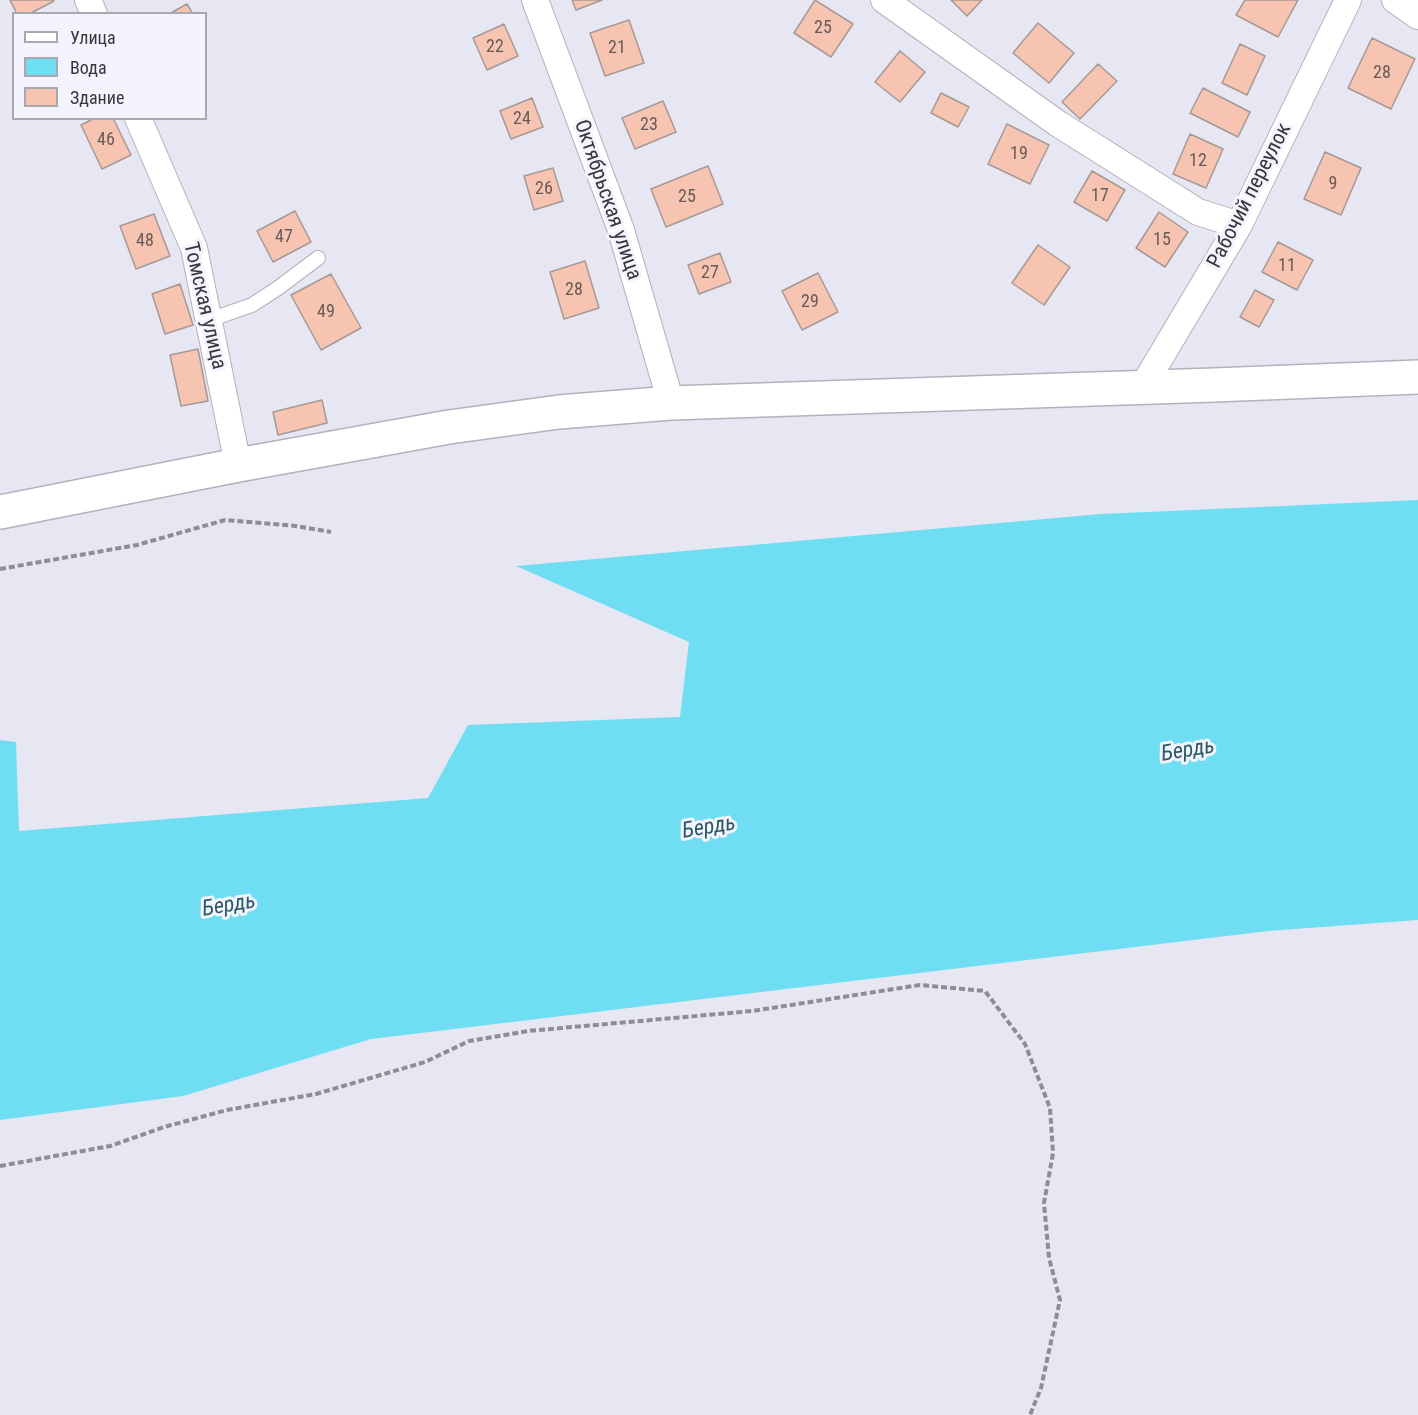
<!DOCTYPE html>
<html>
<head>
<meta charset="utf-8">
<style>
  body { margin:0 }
  #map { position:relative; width:1418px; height:1415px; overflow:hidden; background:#e6e7f3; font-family:"Roboto Condensed",sans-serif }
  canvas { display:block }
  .legend { position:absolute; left:12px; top:12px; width:195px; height:108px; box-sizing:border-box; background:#f4f4fe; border:2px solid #a8a8b0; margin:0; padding:8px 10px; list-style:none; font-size:18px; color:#37373c }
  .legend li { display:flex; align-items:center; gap:12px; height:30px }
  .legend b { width:30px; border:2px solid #a8a8b0 }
</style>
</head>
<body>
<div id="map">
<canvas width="1418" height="1415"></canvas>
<ul class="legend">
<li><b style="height:8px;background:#fff"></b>Улица</li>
<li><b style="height:16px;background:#6fdef3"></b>Вода</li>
<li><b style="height:16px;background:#f7c4b1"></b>Здание</li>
</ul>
</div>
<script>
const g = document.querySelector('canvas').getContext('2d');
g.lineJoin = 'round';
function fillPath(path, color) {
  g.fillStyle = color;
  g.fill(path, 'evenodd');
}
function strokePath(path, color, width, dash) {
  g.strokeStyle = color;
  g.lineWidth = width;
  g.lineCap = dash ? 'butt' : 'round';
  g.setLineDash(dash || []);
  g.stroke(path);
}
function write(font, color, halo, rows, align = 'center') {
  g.font = font + ' "Roboto Condensed",sans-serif';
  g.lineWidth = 6;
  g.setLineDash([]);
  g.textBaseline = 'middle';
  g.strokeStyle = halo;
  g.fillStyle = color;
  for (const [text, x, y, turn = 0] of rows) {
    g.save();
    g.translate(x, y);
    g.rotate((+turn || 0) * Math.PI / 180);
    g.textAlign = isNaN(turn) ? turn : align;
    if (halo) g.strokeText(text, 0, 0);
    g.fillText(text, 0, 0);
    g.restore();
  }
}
const water = new Path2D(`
  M 1418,500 L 1418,920 L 1268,931 L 371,1039 L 183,1096 L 0,1120 L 0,740 L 16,742 L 19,831 L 428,798 L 468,725 L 680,717 L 689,642 L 516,566 L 1101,514 Z`);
const building = new Path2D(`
  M 10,0 L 53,0 L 54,1 L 29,14 L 17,14 Z
  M 572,0 L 602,0 L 576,10 Z
  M 815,0 L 853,24 L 831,57 L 794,33 Z
  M 951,0 L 982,0 L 967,16 Z
  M 1245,0 L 1298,0 L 1278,37 L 1236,15 Z
  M 187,4 L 193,14 L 169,14 Z
  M 629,20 L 644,63 L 605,76 L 590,33 Z
  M 1038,23 L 1074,53 L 1049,83 L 1013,53 Z
  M 504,24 L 518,56 L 487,70 L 473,38 Z
  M 1372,38 L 1415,59 L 1391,109 L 1348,88 Z
  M 1240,44 L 1265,56 L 1247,95 L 1222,83 Z
  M 900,51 L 925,72 L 900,102 L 875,82 Z
  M 1098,64 L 1117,81 L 1080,119 L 1062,102 Z
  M 1203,88 L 1250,112 L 1238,137 L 1190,113 Z
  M 941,93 L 969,107 L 958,127 L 931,113 Z
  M 532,98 L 543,127 L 511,139 L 500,111 Z
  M 663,101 L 676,132 L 635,149 L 622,118 Z
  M 95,118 L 113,118 L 131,155 L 102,169 L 81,125 Z
  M 1007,124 L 1049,145 L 1030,184 L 988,164 Z
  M 1190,134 L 1223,149 L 1206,188 L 1173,174 Z
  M 1325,152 L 1361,168 L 1341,215 L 1304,199 Z
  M 708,166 L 723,204 L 666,227 L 651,189 Z
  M 553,168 L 563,201 L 534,210 L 524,176 Z
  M 1092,171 L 1125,190 L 1107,221 L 1074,202 Z
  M 295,211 L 311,242 L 273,262 L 257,231 Z
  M 1159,212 L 1188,232 L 1165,267 L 1136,248 Z
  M 154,214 L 170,256 L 136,269 L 120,226 Z
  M 1278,242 L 1313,260 L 1297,290 L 1262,272 Z
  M 1038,245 L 1070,267 L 1044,305 L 1012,283 Z
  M 720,253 L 731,282 L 699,294 L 688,265 Z
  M 585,261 L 599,308 L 564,319 L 550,272 Z
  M 818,273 L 838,312 L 802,330 L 782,291 Z
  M 331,274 L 361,328 L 321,350 L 291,295 Z
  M 180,284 L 193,325 L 165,334 L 152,294 Z
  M 1255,290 L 1274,300 L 1259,327 L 1240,317 Z
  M 198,349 L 208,401 L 181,406 L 170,355 Z
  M 322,400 L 327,423 L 278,435 L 273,412 Z`);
const path = new Path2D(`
  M 0,569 L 137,545 L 225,520 L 296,526 L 331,532
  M 0,1166 L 110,1146 L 164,1127 L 227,1110 L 316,1094 L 425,1062 L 469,1041 L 528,1031 L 752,1011 L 920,985 L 985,991 L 1025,1044 L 1050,1108 L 1053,1153 L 1044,1203 L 1049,1258 L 1060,1300 L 1041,1388 L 1030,1415`);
const service = new Path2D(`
  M 209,320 L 252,305 L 278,288 L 318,258`);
const minor = new Path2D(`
  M 88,0 L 94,14
  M 535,0 L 621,230 L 671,403
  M 884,0 L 1057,123 L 1198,212 L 1239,225
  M 1395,0 L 1418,16
  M 138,118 L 194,248 L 238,465
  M 1142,388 L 1239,225 L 1348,0`);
const tertiary = new Path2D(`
  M 0,512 L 238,465 L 449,427 L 559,412 L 671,403 L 1214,385 L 1418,377`);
const numberNames = [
  ["25",823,28],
  ["22",495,47],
  ["21",617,48],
  ["28",1382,73],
  ["24",522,119],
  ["23",649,125],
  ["46",106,140],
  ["19",1019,154],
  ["12",1198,161],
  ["9",1333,184],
  ["26",544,189],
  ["17",1100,196],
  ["25",687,197],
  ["47",284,237],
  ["15",1162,240],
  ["48",145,241],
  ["11",1287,266],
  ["27",710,273],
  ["28",574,290],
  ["29",810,302],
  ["49",326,312]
];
const streetNames = [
  ["Рабочий переулок",1250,196,-63],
  ["Октябрьская улица",607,200,71],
  ["Томская улица",204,306,77]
];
const waterNames = [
  ["Бердь",1188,751,-9],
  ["Бердь",709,828,-9],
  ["Бердь",229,906,-9]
];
fillPath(water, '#6fdef3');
fillPath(building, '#f7c4b1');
strokePath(building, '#a69995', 1.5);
strokePath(service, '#b1b2bd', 16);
strokePath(minor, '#b1b2bd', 28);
strokePath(tertiary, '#b1b2bd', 36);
strokePath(path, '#8c8d95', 4, [6, 3]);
strokePath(service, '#fff', 14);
strokePath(minor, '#fff', 26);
strokePath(tertiary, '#fff', 33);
write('18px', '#675a59', null, numberNames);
write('21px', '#37373c', '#f4f4fe', streetNames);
write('italic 22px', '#2a5a63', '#f4f4fe', waterNames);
</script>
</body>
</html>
